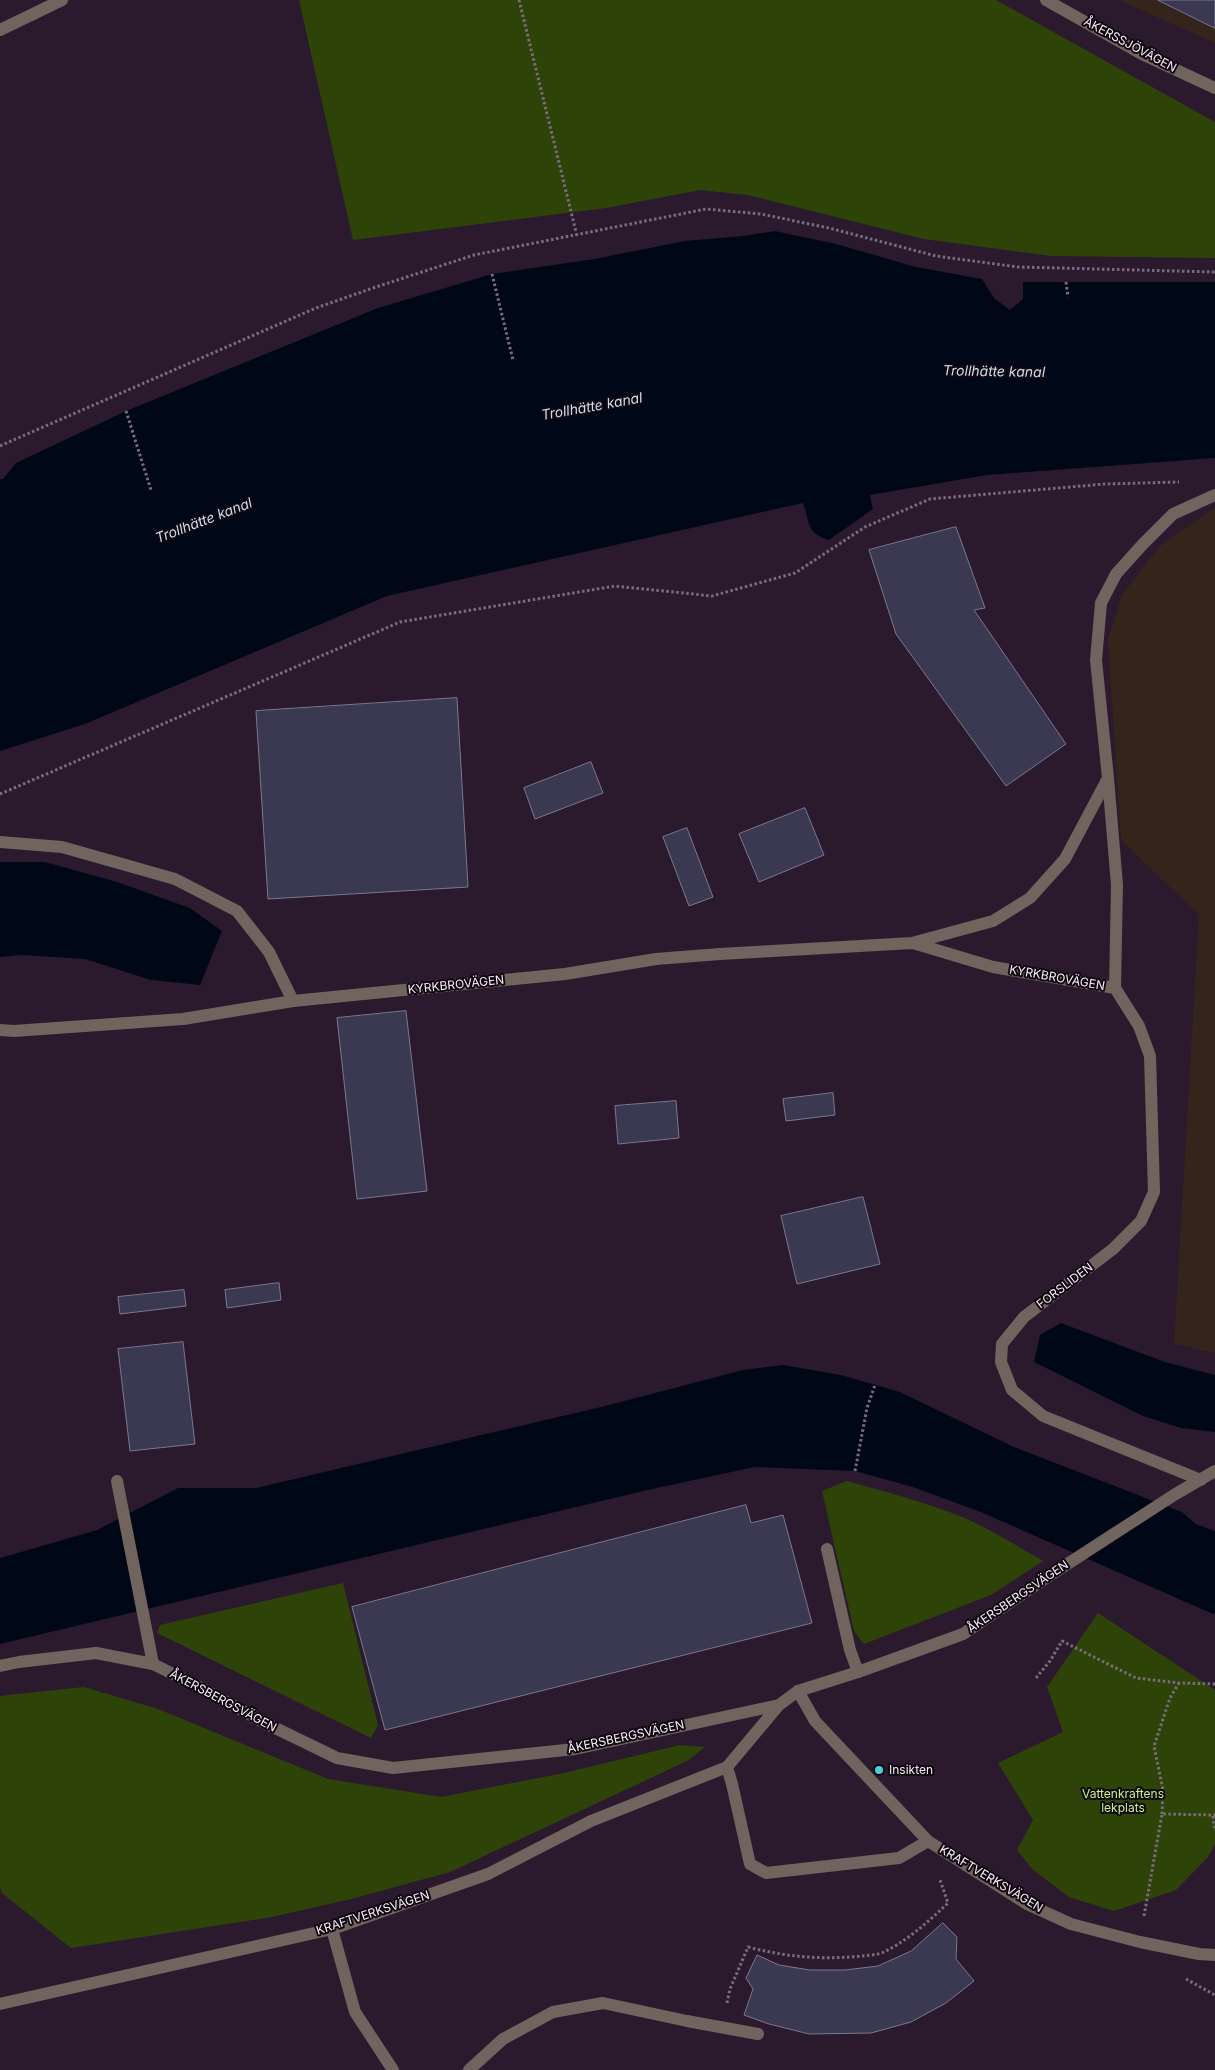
<!DOCTYPE html>
<html>
<head>
<meta charset="utf-8">
<style>
  body { margin:0 }
  canvas { display:block; background:#2b1a2d }
</style>
</head>
<body>
<canvas width="1215" height="2070"></canvas>
<script>
const g = document.querySelector('canvas').getContext('2d');
g.lineJoin = 'round';
function fillPath(path, color) {
  g.fillStyle = color;
  g.fill(path, 'evenodd');
}
function strokePath(path, color, width, dash) {
  g.strokeStyle = color;
  g.lineWidth = width;
  g.lineCap = dash ? 'butt' : 'round';
  g.setLineDash(dash || []);
  g.stroke(path);
}
function write(font, color, halo, rows, align = 'center') {
  g.font = font + ' Inter,sans-serif';
  g.lineWidth = 4;
  g.setLineDash([]);
  g.textBaseline = 'middle';
  g.strokeStyle = halo;
  g.fillStyle = color;
  for (const [text, x, y, turn = 0] of rows) {
    g.save();
    g.translate(x, y);
    g.rotate((+turn || 0) * Math.PI / 180);
    g.textAlign = isNaN(turn) ? turn : align;
    if (halo) g.strokeText(text, 0, 0);
    g.fillText(text, 0, 0);
    g.restore();
  }
}
const industrial = new Path2D(`
  M 1119,0 L 1215,0 L 1215,43 Z
  M 1215,507 L 1215,1353 L 1174,1344 L 1199,915 L 1121,840 L 1108,639 L 1122,595 L 1159,547 Z`);
const green = new Path2D(`
  M 299,0 L 996,0 L 1215,122 L 1215,258 L 1051,256 L 924,239 L 748,195 L 700,190 L 606,208 L 353,240 Z
  M 847,1481 C 887,1492 927,1503 965,1518 C 992,1530 1017,1546 1043,1561 L 991,1595 L 864,1644 L 854,1631 L 822,1491 Z
  M 343,1583 L 378,1725 L 371,1738 L 157,1633 L 160,1625 Z
  M 1098,1613 L 1215,1690 L 1215,1844 L 1208,1857 L 1176,1890 L 1114,1911 L 1069,1897 L 1032,1869 L 1017,1850 L 1033,1820 L 998,1763 L 1063,1732 L 1047,1687 Z
  M 84,1687 L 158,1709 L 328,1779 L 441,1797 L 564,1773 L 680,1745 L 705,1747 L 689,1760 L 450,1872 L 351,1899 L 272,1917 L 71,1948 L 2,1893 L 0,1888 L 0,1696 Z`);
const water = new Path2D(`
  M 775,231 L 836,244 L 916,267 L 982,279 L 994,298 L 1010,310 L 1023,299 L 1023,282 L 1215,282 L 1215,458 L 987,475 L 870,495 L 873,509 L 829,540 C 806,533 810,523 803,503 L 387,596 L 85,724 L 0,751 L 0,479 L 3,479 L 16,463 L 126,411 L 378,308 L 492,274 L 594,259 L 685,241 L 743,236 Z
  M 0,862 L 45,862 L 117,882 L 190,908 L 222,931 L 200,985 L 151,980 L 85,959 L 21,955 L 0,957 Z
  M 1061,1323 L 1165,1362 L 1215,1375 L 1215,1432 L 1181,1428 L 1143,1416 L 1034,1362 L 1040,1335 Z
  M 783,1365 L 841,1375 L 900,1392 L 1014,1447 L 1182,1512 L 1196,1524 L 1215,1531 L 1215,1613 L 1213,1614 L 983,1513 L 913,1487 L 855,1471 L 755,1467 L 652,1489 L 0,1644 L 0,1558 L 97,1530 L 178,1488 L 256,1488 L 605,1406 L 743,1370 Z`);
const building = new Path2D(`
  M 1158,0 L 1215,0 L 1215,28 Z
  M 956,527 L 985,608 L 974,610 L 1066,744 L 1006,786 L 896,634 L 869,550 Z
  M 457,698 L 468,887 L 268,899 L 256,711 Z
  M 591,762 L 603,793 L 535,819 L 524,788 Z
  M 805,808 L 824,855 L 759,882 L 739,834 Z
  M 687,828 L 713,897 L 689,906 L 663,837 Z
  M 406,1011 L 427,1191 L 357,1199 L 337,1018 Z
  M 833,1093 L 835,1115 L 786,1121 L 783,1099 Z
  M 676,1101 L 679,1138 L 618,1144 L 615,1106 Z
  M 863,1197 L 880,1264 L 797,1284 L 781,1216 Z
  M 279,1283 L 281,1300 L 227,1308 L 225,1290 Z
  M 184,1290 L 186,1306 L 120,1314 L 118,1297 Z
  M 183,1342 L 195,1444 L 130,1451 L 118,1349 Z
  M 746,1505 L 751,1523 L 783,1515 L 812,1623 L 385,1730 L 352,1607 Z
  M 943,1923 L 957,1937 L 956,1959 L 974,1981 L 946,2003 L 911,2022 L 871,2033 L 809,2034 L 769,2024 L 744,2015 L 753,1989 L 746,1978 L 757,1955 L 779,1965 L 810,1970 L 845,1970 L 878,1966 L 911,1951 Z`);
const path = new Path2D(`
  M 519,0 L 577,236
  M 492,274 L 513,360
  M 1066,282 L 1068,297
  M 126,411 L 151,490
  M 0,446 L 316,308 L 373,288 L 474,255 L 706,209 L 761,214 L 829,228 L 936,256 L 1018,267 L 1215,272
  M 0,794 L 400,622 L 615,586 L 712,596 L 795,573 L 865,527 L 930,499 L 1105,484 L 1179,482
  M 855,1471 L 867,1408 L 875,1385
  M 1036,1678 L 1050,1661 L 1062,1641 L 1136,1678 L 1179,1683 L 1215,1684
  M 1162,1814 L 1163,1790 L 1154,1746 L 1170,1698 L 1179,1683
  M 1213,1816 L 1215,1830
  M 1144,1916 L 1162,1814 L 1215,1815
  M 1186,1979 L 1215,1995
  M 727,2003 L 730,1989 L 748,1947 C 786,1957 822,1960 862,1956 C 869,1955 878,1955 884,1952 C 908,1940 928,1922 948,1903 L 940,1880`);
const service = new Path2D(`
  M 0,842 L 62,847 L 175,879 L 237,911 L 269,952 L 293,1001
  M 827,1549 L 850,1650 L 858,1672
  M 798,1691 L 815,1721 L 928,1841 L 1027,1904 L 1071,1924 L 1140,1942 L 1199,1954 L 1215,1955
  M 727,1767 L 732,1784 L 750,1864 L 766,1873 L 899,1858 L 928,1841
  M 469,2070 L 503,2039 L 553,2012 L 603,2003 L 687,2021 L 758,2034`);
const pedestrian = new Path2D(`
  M 117,1481 L 153,1664`);
const minor = new Path2D(`
  M 0,30 L 62,0
  M 913,943 L 993,967 L 1115,988 L 1117,885 L 1108,778
  M 1115,988 L 1139,1026 L 1150,1056 L 1154,1192 L 1141,1221 L 1113,1249 L 1024,1317 L 1002,1344 L 1001,1362 L 1012,1390 L 1043,1416 L 1201,1480
  M 0,1030 L 14,1031 L 183,1019 L 293,1001 L 565,974 L 656,959 L 720,954 L 912,943 L 993,921 L 1030,898 L 1065,859 L 1108,778 L 1096,660 L 1101,603 L 1116,574 L 1143,544 L 1173,514 L 1215,495
  M 0,1666 L 19,1662 L 96,1653 L 153,1664 L 203,1689 L 263,1722 L 337,1758 L 393,1768 L 575,1749 L 779,1705 L 798,1691 L 858,1672 L 963,1634 L 1055,1572 L 1174,1495 L 1215,1471
  M 332,1929 L 355,2012 L 393,2070
  M 0,2004 L 332,1929 L 488,1874 L 591,1821 L 727,1767 L 779,1705`);
const tertiary = new Path2D(`
  M 1046,0 L 1142,54 L 1215,88`);
const markers = [
  [879,1770,5,"#52cbd8"]
];
const streetNames = [
  ["ÅKERSSJÖVÄGEN",1130,45,28],
  ["KYRKBROVÄGEN",1057,978,10],
  ["KYRKBROVÄGEN",456,985,-6],
  ["FORSLIDEN",1065,1286,-37],
  ["ÅKERSBERGSVÄGEN",1018,1597,-34],
  ["ÅKERSBERGSVÄGEN",223,1701,28],
  ["ÅKERSBERGSVÄGEN",626,1737,-12],
  ["KRAFTVERKSVÄGEN",991,1879,31],
  ["KRAFTVERKSVÄGEN",373,1913,-18]
];
const poiNames = [
  ["Insikten",889,1770]
];
const parkNames = [
  ["Vattenkraftens",1123,1794],
  ["lekplats",1123,1808]
];
const waterNames = [
  ["Trollhätte kanal",994,372,1],
  ["Trollhätte kanal",592,407,-10],
  ["Trollhätte kanal",204,521,-21]
];
fillPath(industrial, '#35241b');
fillPath(green, '#2e4308');
fillPath(water, '#000818');
fillPath(building, '#3b3851');
strokePath(building, '#7a7794', 1);
strokePath(path, '#7b6c7d', 3, [2.5, 2.5]);
strokePath(service, '#71635d', 12);
strokePath(pedestrian, '#71635d', 12);
strokePath(minor, '#71635d', 12);
strokePath(tertiary, '#71635d', 12);
for (const [x, y, r, color] of markers) {
  const dot = new Path2D();
  dot.arc(x, y, r, 0, 2 * Math.PI);
  g.fillStyle = color;
  g.fill(dot);
  strokePath(dot, '#0f0810', 2);
}
write('12px', '#f9ecfa', '#0f0810', streetNames);
write('12px', '#f9ecfa', '#0f0810', poiNames, 'left');
write('12px', '#c7f389', '#0f0810', parkNames);
write('italic 14px', '#cdddee', '#0f0810', waterNames);
</script>
</body>
</html>
